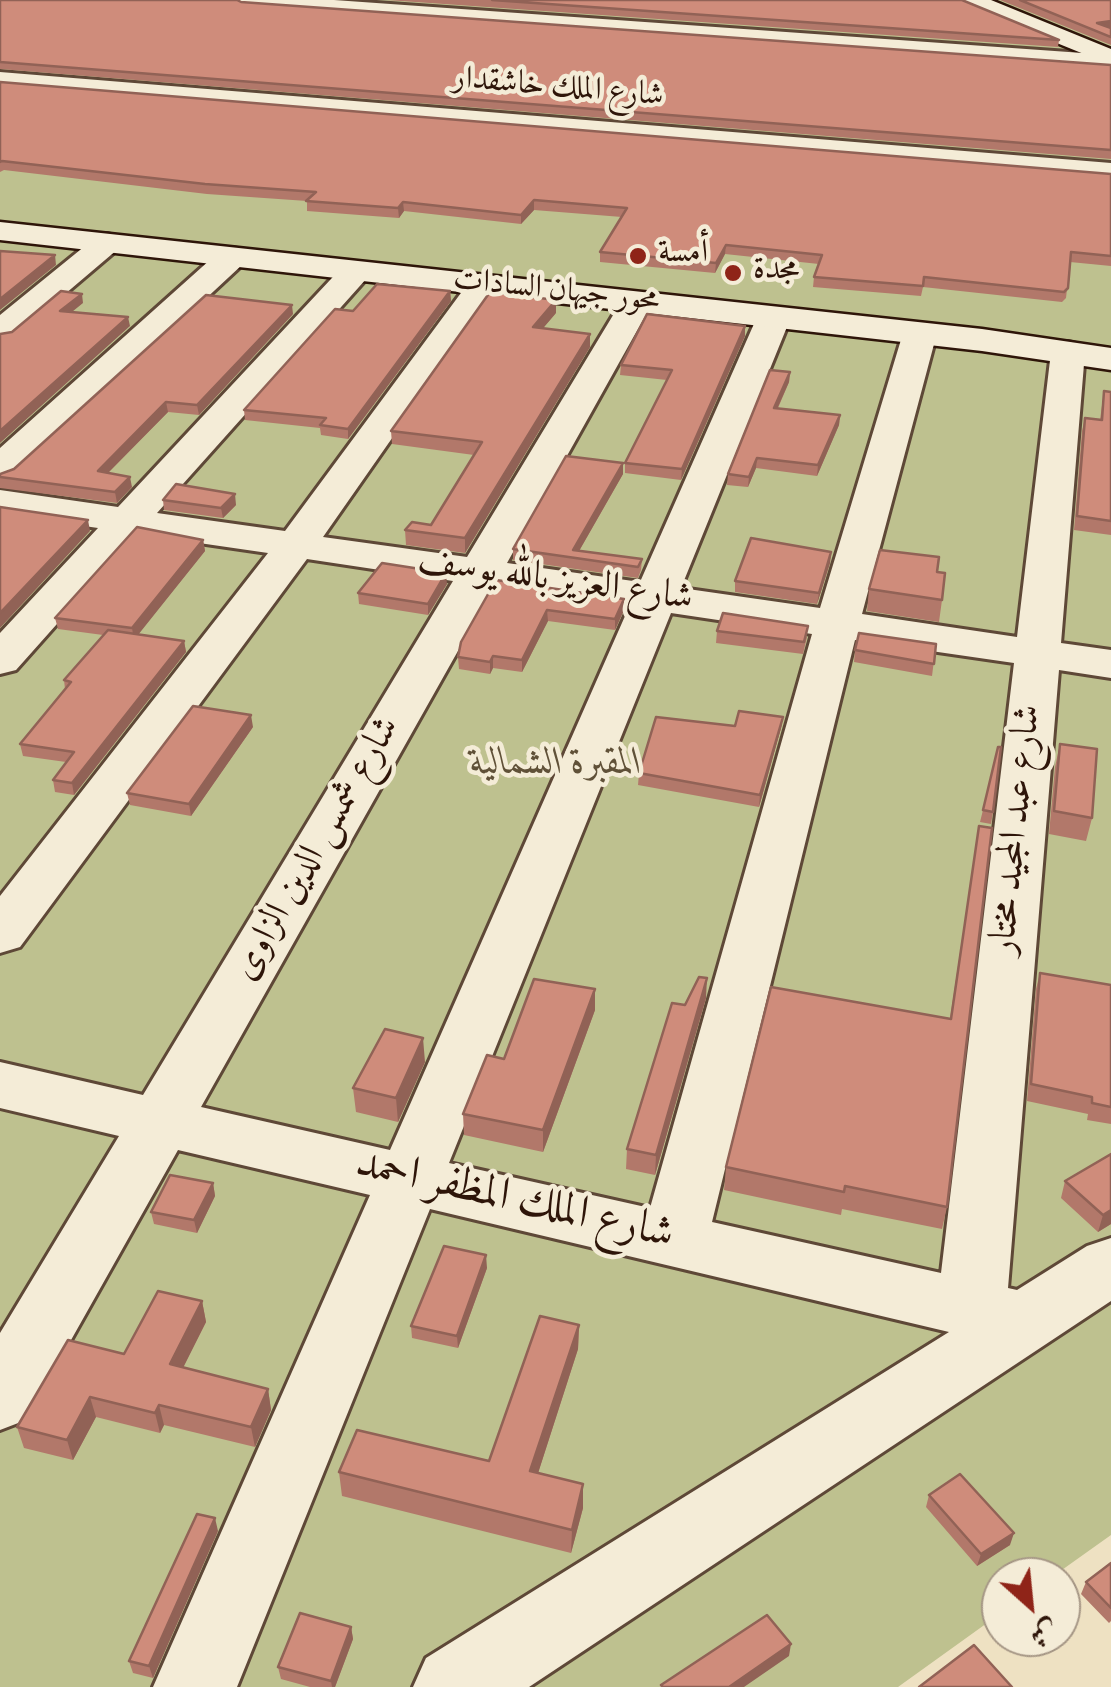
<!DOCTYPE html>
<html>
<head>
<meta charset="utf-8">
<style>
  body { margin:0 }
  #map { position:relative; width:1111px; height:1687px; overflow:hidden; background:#eee1c2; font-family:"Sorts Mill Goudy",Amiri,serif }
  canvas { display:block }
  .north { position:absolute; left:981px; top:1557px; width:100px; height:100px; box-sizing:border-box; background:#f4ecd7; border:2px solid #a59685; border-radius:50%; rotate:153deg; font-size:28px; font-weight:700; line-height:40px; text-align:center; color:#2e1509 }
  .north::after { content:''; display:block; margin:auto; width:35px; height:45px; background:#8f2418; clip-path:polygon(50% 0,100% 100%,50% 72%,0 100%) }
</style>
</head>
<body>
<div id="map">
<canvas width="1111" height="1687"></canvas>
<div class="north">ش</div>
</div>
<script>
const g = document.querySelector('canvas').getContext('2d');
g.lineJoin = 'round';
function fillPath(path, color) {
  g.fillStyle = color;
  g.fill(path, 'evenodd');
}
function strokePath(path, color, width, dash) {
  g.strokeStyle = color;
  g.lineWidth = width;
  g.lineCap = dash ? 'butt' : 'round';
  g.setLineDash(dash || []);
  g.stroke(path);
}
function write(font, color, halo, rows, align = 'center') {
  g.font = font + ' "Sorts Mill Goudy",Amiri,serif';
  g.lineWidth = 9;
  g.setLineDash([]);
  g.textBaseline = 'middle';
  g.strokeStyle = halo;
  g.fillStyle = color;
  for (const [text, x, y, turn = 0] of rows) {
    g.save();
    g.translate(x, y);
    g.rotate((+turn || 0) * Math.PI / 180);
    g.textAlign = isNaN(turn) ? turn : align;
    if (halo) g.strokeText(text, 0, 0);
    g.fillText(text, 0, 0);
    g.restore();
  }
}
const green = new Path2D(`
  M 0,0 L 1111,0 L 1111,1535 L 1052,1577 L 1001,1577 L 1001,1613 L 898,1687 L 0,1687 Z`);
const street = new Path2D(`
  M 231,0 L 334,0 L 1111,55 L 1111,69 L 242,6 Z
  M 0,72 L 1111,163 L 1111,179 L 0,86 Z
  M 107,234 L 118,237 L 122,243 L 118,249 L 12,339 L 0,342 L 0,315 L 96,237 Z
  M 232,248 L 243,250 L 248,257 L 243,264 L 14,477 L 0,481 L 0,448 L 221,250 Z
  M 356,262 L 367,264 L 372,271 L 367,278 L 157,513 L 285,531 L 472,278 L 494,278 L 499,285 L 323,537 L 467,557 L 621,302 L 625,295 L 649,295 L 653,302 L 507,563 L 640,582 L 757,317 L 762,310 L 786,310 L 791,317 L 681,588 L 820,608 L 903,333 L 908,326 L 932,326 L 937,333 L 862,614 L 1017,637 L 1051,352 L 1056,345 L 1068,342 L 1080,345 L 1085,352 L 1061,643 L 1111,650 L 1111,678 L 1059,670 L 1008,1288 L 1017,1290 L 1087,1246 L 1111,1238 L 1111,1301 L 529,1687 L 413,1687 L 426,1658 L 949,1332 L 430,1209 L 237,1687 L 153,1687 L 370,1195 L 178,1150 L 26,1420 L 0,1430 L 0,1333 L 119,1136 L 0,1108 L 0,1062 L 143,1095 L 453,581 L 307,559 L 20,947 L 0,953 L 0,896 L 268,553 L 137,534 L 16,670 L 0,674 L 0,633 L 98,528 L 0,514 L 0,490 L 118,507 L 345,264 ZM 494,587 L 629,607 L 390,1150 L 201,1107 ZM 671,613 L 812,634 L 650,1208 L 449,1163 ZM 855,640 L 1014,663 L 941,1273 L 712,1222 Z`);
const secondary = new Path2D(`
  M 960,0 L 991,0 L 1111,49 L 1111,65 L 963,5 Z
  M 0,222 L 982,329 L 1111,348 L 1111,370 L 982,351 L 0,240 Z`);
const wall = new Path2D(`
  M 0,0 L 241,2 L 1111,65 L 1111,159 L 0,69 Z
  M 387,0 L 962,0 L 1059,40 L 1058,47 Z
  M 1000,0 L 1111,0 L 1111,45 Z
  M 0,82 L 1111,174 L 1111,266 L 1070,262 L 1066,298 L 1062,302 L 923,287 L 921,296 L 813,287 L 814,277 L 819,264 L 725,254 L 715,273 L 600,262 L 600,252 L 622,217 L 534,210 L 521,224 L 404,211 L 399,218 L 307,211 L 307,201 L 207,194 L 4,170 L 0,172 Z
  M 450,291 L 451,301 L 348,439 L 321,435 L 320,428 L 245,420 L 244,410 L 353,311 Z
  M 556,313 L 543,328 L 590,334 L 590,347 L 465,553 L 406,545 L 405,530 L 431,525 L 474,455 L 392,444 L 391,431 Z
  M 293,314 L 199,415 L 168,412 L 108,473 L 132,487 L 117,503 L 0,488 L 0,474 L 14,469 Z
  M 745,336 L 681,480 L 625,473 L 625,463 L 667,380 L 620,375 L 621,365 Z
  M 790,372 L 789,382 L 778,408 L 840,415 L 839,425 L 817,476 L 756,468 L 748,487 L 727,485 L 728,474 Z
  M 1104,391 L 1111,392 L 1111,535 L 1074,530 L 1082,431 L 1085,418 L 1100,420 Z
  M 623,463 L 623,474 L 579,551 L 642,559 L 641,570 L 638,578 L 513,560 L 513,549 Z
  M 163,500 L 236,505 L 223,518 L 164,510 Z
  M 203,540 L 205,551 L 138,634 L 184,641 L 186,652 L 74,795 L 55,792 L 53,780 L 66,762 L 23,756 L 20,744 L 65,689 L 64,680 L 103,635 L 58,629 L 55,618 Z
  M 831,552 L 830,563 L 817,604 L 735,592 L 735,581 Z
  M 937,572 L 942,600 L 939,622 L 867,611 L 869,589 Z
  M 496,580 L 624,610 L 615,630 L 548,621 L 522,672 L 493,668 L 490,674 L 459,669 L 458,657 Z
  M 447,584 L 428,615 L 359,604 L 358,593 Z
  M 717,631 L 807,637 L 803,654 L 716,643 Z
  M 936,644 L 932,676 L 854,662 L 855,650 Z
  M 783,717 L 781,728 L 759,807 L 638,785 L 639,773 L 735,726 Z
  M 253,727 L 191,816 L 130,805 L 127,793 Z
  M 1060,744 L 1092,818 L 1086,841 L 1049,834 L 1055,767 Z
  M 983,810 L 993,812 L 991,824 L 980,822 Z
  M 979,826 L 947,1207 L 942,1229 L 842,1209 L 841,1215 L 724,1190 L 726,1167 L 950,1019 Z
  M 1040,973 L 1111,985 L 1111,1124 L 1087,1120 L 1088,1114 L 1027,1101 L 1036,989 Z
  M 595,989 L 595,1010 L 543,1152 L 464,1135 L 463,1114 L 504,1059 Z
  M 706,998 L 655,1175 L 626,1169 L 627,1149 L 685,1005 Z
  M 425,1062 L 398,1122 L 356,1112 L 353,1088 Z
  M 1111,1154 L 1111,1224 L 1098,1232 L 1061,1198 L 1065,1181 Z
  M 213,1183 L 215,1196 L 197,1233 L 154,1224 L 151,1212 Z
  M 487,1268 L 458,1348 L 412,1338 L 411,1326 Z
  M 202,1301 L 206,1322 L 183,1367 L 268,1389 L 271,1410 L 255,1447 L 164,1425 L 160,1433 L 96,1417 L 73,1460 L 24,1448 L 17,1427 Z
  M 579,1325 L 578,1349 L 538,1473 L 583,1508 L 571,1553 L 342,1496 L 339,1472 L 489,1461 Z
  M 929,1495 L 1010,1545 L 977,1566 L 926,1507 Z
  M 218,1531 L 153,1678 L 133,1673 L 129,1661 Z
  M 1111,1563 L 1111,1621 L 1109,1623 L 1081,1594 L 1086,1582 Z
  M 351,1627 L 353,1639 L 335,1687 L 310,1687 L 281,1679 L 278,1667 Z`);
const shadedWall = new Path2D(`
  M 1111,21 L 1111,28 L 1097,23 Z
  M 534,200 L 534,210 L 521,224 L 521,215 Z
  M 403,202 L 404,211 L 399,218 L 398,208 Z
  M 726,245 L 725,254 L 715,273 L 716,263 Z
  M 55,255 L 56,265 L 0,310 L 0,299 Z
  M 450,291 L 451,301 L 348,439 L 348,429 Z
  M 82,294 L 83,303 L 62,320 L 60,311 Z
  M 556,300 L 556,313 L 533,340 L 533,327 Z
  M 292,305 L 293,314 L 199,415 L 197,405 Z
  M 128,317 L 130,326 L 0,443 L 0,431 Z
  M 745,326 L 745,336 L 681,480 L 682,469 Z
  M 590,334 L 590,347 L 465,553 L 465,538 Z
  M 790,372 L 789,382 L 773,418 L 774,408 Z
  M 166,402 L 168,412 L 99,482 L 98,471 Z
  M 840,415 L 839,425 L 817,476 L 818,465 Z
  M 757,458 L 756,468 L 748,487 L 749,477 Z
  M 623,463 L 623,474 L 575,558 L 573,550 Z
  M 130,477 L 132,487 L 117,503 L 115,492 Z
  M 235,494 L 236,505 L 223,518 L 221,508 Z
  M 88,520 L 90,531 L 0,628 L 0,613 Z
  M 203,540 L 205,551 L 134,640 L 132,628 Z
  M 831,552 L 830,563 L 817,604 L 819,593 Z
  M 446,573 L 447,584 L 428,615 L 428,604 Z
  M 624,599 L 624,610 L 615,630 L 615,619 Z
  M 547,610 L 548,621 L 522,672 L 522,660 Z
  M 184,641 L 186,652 L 74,795 L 72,783 Z
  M 493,656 L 493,668 L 490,674 L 490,662 Z
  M 251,715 L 253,727 L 191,816 L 189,804 Z
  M 783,717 L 781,728 L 759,807 L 760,795 Z
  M 707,978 L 706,998 L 655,1175 L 656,1155 Z
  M 595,989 L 595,1010 L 543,1152 L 543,1130 Z
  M 423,1038 L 425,1062 L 398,1122 L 396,1098 Z
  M 213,1183 L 215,1196 L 197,1233 L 194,1220 Z
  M 1111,1210 L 1111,1224 L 1098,1232 L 1103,1215 Z
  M 486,1255 L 487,1268 L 458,1348 L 457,1336 Z
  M 202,1301 L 206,1322 L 175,1384 L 170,1364 Z
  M 579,1325 L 578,1349 L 531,1495 L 530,1471 Z
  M 268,1389 L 271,1410 L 255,1447 L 251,1427 Z
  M 90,1397 L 96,1417 L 73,1460 L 67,1440 Z
  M 159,1405 L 164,1425 L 160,1433 L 155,1413 Z
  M 583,1484 L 583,1508 L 571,1553 L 572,1530 Z
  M 215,1518 L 218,1531 L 153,1678 L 149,1666 Z
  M 1014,1533 L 1010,1545 L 977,1566 L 981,1554 Z
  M 351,1627 L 353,1639 L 335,1687 L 332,1687 L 331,1681 Z
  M 791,1644 L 789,1656 L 744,1687 L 729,1687 Z`);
const building = new Path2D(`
  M 0,0 L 237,0 L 241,2 L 1111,65 L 1111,150 L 0,62 Z
  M 492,0 L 962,0 L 1059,40 Z
  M 1020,0 L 1111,0 L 1111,21 L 1097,23 L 1111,28 L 1111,37 Z
  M 0,82 L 1111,174 L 1111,256 L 1071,252 L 1068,288 L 1064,292 L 924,277 L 923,286 L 814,277 L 822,255 L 726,245 L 716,263 L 600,252 L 627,208 L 534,200 L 521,215 L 403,202 L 398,208 L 306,201 L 316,192 L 205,184 L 2,161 L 0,162 Z
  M 0,251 L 55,255 L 0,299 Z
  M 377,284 L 450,291 L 348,429 L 320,425 L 326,418 L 244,410 L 335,309 L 353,311 Z
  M 61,291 L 82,294 L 60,311 L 128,317 L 0,431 L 0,334 L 12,332 Z
  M 490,292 L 556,300 L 533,327 L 590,334 L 465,538 L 405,530 L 412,522 L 431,525 L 482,442 L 391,431 Z
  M 206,295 L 292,305 L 197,405 L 166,402 L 98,471 L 130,477 L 115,492 L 0,477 L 0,474 L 14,469 Z
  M 647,314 L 745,326 L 682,469 L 625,463 L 672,370 L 621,365 Z
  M 770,370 L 790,372 L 774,408 L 840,415 L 818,465 L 757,458 L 749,477 L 728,474 Z
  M 1104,391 L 1111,392 L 1111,521 L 1077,516 L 1085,418 L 1102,420 Z
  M 566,456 L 623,463 L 573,550 L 642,559 L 638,567 L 513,549 Z
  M 176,484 L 235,494 L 221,508 L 163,500 Z
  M 0,507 L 88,520 L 0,613 Z
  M 137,527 L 203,540 L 132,628 L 55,618 Z
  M 751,538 L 831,552 L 819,593 L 735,581 Z
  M 880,550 L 939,557 L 937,572 L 945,573 L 942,600 L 869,589 Z
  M 382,563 L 446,573 L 428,604 L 358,593 Z
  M 496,580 L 624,599 L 615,619 L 547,610 L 522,660 L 493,656 L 490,662 L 458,657 L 461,642 Z
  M 723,613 L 808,626 L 804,642 L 717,631 Z
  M 108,630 L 184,641 L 72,783 L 53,780 L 74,752 L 20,744 L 71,682 L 64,680 Z
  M 859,633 L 936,644 L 934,664 L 855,650 Z
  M 193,706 L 251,715 L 189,804 L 127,793 Z
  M 739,711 L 783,717 L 760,795 L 639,773 L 656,717 L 735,726 Z
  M 1060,744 L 1097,749 L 1092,818 L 1054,811 Z
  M 998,747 L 1001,747 L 993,812 L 983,810 Z
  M 979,826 L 992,828 L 947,1207 L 845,1186 L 844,1192 L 726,1167 L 771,987 L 951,1019 Z
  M 1040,973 L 1111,985 L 1111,1107 L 1092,1103 L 1092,1097 L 1031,1084 Z
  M 699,977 L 707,978 L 656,1155 L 627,1149 L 672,1003 L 685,1005 Z
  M 534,979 L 595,989 L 543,1130 L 463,1114 L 487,1055 L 504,1059 Z
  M 385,1029 L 423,1038 L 396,1098 L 353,1088 Z
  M 1111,1154 L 1111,1210 L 1103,1215 L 1065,1181 Z
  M 170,1175 L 213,1183 L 194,1220 L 151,1212 Z
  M 444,1246 L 486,1255 L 457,1336 L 411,1326 Z
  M 158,1291 L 202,1301 L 170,1364 L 268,1389 L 251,1427 L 159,1405 L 155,1413 L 90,1397 L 67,1440 L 17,1427 L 68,1340 L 124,1354 Z
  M 540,1316 L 579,1325 L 530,1471 L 583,1484 L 572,1530 L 339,1472 L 357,1430 L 489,1461 Z
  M 960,1474 L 1014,1533 L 981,1554 L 929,1495 Z
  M 197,1514 L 215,1518 L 149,1666 L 129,1661 Z
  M 1111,1563 L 1111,1608 L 1086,1582 Z
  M 300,1613 L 351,1627 L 331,1681 L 278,1667 Z
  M 767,1615 L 791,1644 L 729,1687 L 663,1687 L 661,1685 Z
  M 974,1645 L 1012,1687 L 919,1687 Z`);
const markers = [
  [638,256,10,"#8f2418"],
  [733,273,10,"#8f2418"]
];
const farStreetnames = [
  ["شارع الملك خاشقدار",558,90,5],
  ["محور جيهان السادات",556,293,6]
];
const farPoinames = [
  ["أمسة",658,256],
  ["مجدة",753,273]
];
const streetNames = [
  ["شارع العزيز بالله يوسف",555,583,8],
  ["شارع عبد المجيد مختار",1019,830,-84],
  ["شارع شمس الدين الزاوى",319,850,-60]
];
const parkNames = [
  ["المقبرة الشمالية",556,767]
];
const nearStreetnames = [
  ["شارع الملك المظفر احمد",514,1203,13]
];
fillPath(green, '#bec18f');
strokePath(street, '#5e4837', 6);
strokePath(secondary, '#2e1509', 5);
fillPath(street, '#f4ecd7');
fillPath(secondary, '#f4ecd7');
fillPath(wall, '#b2786a');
fillPath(shadedWall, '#916256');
fillPath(building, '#cf8c7b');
strokePath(building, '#916256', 2.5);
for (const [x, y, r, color] of markers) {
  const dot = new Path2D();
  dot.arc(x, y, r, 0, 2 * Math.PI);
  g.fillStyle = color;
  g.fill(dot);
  strokePath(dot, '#f4ecd7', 4);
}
write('32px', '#2e1509', '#f4ecd7', farStreetnames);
write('32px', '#2e1509', '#f4ecd7', farPoinames, 'left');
write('38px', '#2e1509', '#f4ecd7', streetNames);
write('italic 38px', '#605138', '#f4ecd7', parkNames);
write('45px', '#2e1509', '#f4ecd7', nearStreetnames);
</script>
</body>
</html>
